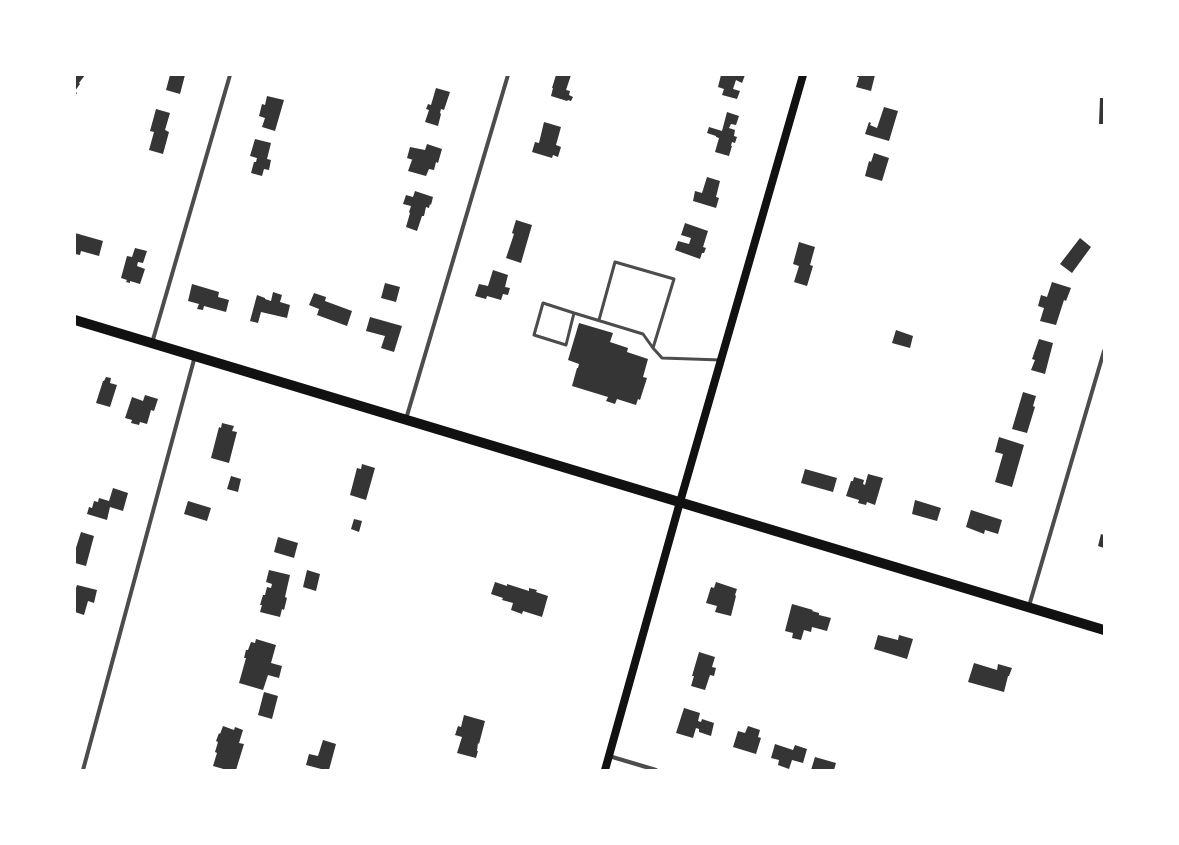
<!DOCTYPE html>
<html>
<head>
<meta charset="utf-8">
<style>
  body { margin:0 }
  #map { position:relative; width:1179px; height:845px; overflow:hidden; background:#fff; font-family:"PT Sans",sans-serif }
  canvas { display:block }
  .frame { position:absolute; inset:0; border:76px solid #fff; pointer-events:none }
</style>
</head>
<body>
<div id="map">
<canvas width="1179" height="845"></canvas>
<div class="frame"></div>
</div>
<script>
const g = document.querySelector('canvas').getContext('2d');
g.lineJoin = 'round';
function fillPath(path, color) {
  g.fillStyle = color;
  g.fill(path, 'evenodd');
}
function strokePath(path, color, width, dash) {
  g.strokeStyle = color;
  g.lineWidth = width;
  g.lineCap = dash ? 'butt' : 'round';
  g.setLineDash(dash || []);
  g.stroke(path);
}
const building = new Path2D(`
  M 75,75 L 85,75 L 79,83 L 80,84 L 75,91 L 77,93 L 75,96 Z
  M 170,75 L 185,75 L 180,94 L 166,90 Z
  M 556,75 L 571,75 L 566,90 L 570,91 L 569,95 L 573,97 L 571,101 L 568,100 L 567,101 L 551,96 L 553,88 L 552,88 Z
  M 721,75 L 745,75 L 742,83 L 736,80 L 733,89 L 740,91 L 737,99 L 722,95 L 724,89 L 718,87 Z
  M 858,75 L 875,75 L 871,91 L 856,87 L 859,77 L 857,77 Z
  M 436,88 L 450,92 L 444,110 L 441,109 L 440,113 L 441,114 L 438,126 L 425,122 L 429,110 L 426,109 L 428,104 L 431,105 Z
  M 267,96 L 284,100 L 275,131 L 262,127 L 265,118 L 259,116 L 262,104 L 265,105 Z
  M 1100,98 L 1104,98 L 1104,124 L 1099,124 Z
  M 884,107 L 898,111 L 889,141 L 865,134 L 869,122 L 871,123 L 870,125 L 877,128 Z
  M 156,109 L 170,113 L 165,130 L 169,132 L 163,154 L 149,150 L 154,132 L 150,131 Z
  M 727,112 L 739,116 L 736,125 L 731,124 L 729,128 L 735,130 L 734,136 L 737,137 L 735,143 L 732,142 L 731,146 L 732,146 L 729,156 L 715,152 L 719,138 L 716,137 L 716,136 L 707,133 L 709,127 L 722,131 Z
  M 544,122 L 561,127 L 556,145 L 561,147 L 558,157 L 553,155 L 552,158 L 532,152 L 535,142 L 539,143 Z
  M 255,139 L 271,143 L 267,159 L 271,160 L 269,170 L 264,169 L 262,176 L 251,173 L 254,162 L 256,162 L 257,158 L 250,156 Z
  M 427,144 L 442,149 L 438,163 L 436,162 L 434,170 L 429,169 L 426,176 L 408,171 L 412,160 L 413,160 L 407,158 L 410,147 L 425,150 Z
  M 874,153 L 889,158 L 882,181 L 865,176 L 869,161 L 871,162 Z
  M 707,177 L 720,181 L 716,197 L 719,198 L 716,208 L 693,201 L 695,191 L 702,193 Z
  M 415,191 L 433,197 L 431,205 L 430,204 L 429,208 L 426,207 L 424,216 L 422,216 L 417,231 L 406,227 L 410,213 L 409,212 L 411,206 L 403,204 L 406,195 L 413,197 Z
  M 516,220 L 532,225 L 521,263 L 506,258 L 514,234 L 512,233 Z
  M 685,223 L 708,231 L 703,247 L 706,248 L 704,253 L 702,253 L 700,259 L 675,250 L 678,241 L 689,244 L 691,238 L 681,235 Z
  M 75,233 L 103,241 L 99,256 L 81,251 L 80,255 L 75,254 Z
  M 1080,238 L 1091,247 L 1072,273 L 1060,264 Z
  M 799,242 L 815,247 L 810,265 L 813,266 L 807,286 L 794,282 L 799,266 L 793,264 Z
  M 135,248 L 147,251 L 143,263 L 138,262 L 137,266 L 145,269 L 140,284 L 130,281 L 130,283 L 126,282 L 127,280 L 121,278 L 127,256 L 132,257 Z
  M 493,270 L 508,275 L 505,287 L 510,288 L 508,295 L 503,294 L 501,300 L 487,296 L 486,299 L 475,296 L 479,284 L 488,286 Z
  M 1052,282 L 1071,288 L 1066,301 L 1064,300 L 1056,325 L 1040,321 L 1044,308 L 1038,306 L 1041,295 L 1047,297 Z
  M 385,283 L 400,287 L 396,302 L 381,298 Z
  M 192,284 L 219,292 L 218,297 L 229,300 L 226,312 L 204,306 L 203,310 L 197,309 L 199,304 L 188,301 Z
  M 273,292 L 282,295 L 280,302 L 290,305 L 287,318 L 261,312 L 258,323 L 250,321 L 257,295 L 265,298 L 265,299 L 271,301 Z
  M 314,293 L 326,297 L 325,301 L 352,311 L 347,326 L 317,315 L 319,309 L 309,305 Z
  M 370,317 L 402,326 L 394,352 L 381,348 L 385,336 L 366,331 Z
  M 579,323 L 613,333 L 610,342 L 628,348 L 627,352 L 648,359 L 643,377 L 647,378 L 640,400 L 638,399 L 636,405 L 617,399 L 615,404 L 606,401 L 608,397 L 572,386 L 577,368 L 578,368 L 579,364 L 568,360 Z
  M 896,330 L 913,336 L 910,348 L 892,343 Z
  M 1039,339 L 1053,343 L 1045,374 L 1031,370 L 1035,360 L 1032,359 Z
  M 106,377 L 111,378 L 110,383 L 117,385 L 110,407 L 96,403 L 103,381 L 104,381 Z
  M 1023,392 L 1036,396 L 1033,406 L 1035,407 L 1027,433 L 1012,429 Z
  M 145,395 L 158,399 L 154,411 L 151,410 L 147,424 L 140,422 L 139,425 L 131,423 L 132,420 L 125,418 L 132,397 L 143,401 Z
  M 222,423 L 234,426 L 232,431 L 237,432 L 229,463 L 211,458 L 219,427 L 221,428 Z
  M 999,437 L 1024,445 L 1012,487 L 995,482 L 1003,454 L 995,452 Z
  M 362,464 L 375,468 L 366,500 L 350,495 L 357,468 L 361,469 Z
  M 805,469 L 837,478 L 833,492 L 801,483 Z
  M 868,474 L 883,478 L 875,505 L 867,502 L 866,505 L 858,503 L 859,500 L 846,496 L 851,481 L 853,481 L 854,477 L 864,480 L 863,484 L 865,485 Z
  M 231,476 L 241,479 L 238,492 L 227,489 Z
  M 113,488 L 128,493 L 123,511 L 110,507 L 107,520 L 87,514 L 89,507 L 92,508 L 94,501 L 98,502 L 99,498 L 109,501 Z
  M 915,500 L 941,508 L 937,521 L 912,514 Z
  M 188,501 L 211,508 L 207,521 L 184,514 Z
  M 971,510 L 1002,520 L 998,534 L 985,530 L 984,534 L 966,527 Z
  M 354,519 L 362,521 L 359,532 L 351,529 Z
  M 81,532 L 94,536 L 86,566 L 75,563 L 75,551 Z
  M 1101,534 L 1104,535 L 1104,548 L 1098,546 Z
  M 278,537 L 298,543 L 294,558 L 274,552 Z
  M 269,570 L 290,575 L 285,597 L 287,598 L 284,610 L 282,609 L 280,617 L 260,612 L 262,605 L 260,605 L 263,595 L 265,595 L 267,587 L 271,588 L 272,584 L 266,582 Z
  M 307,570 L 320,574 L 316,591 L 303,587 Z
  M 495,582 L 507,586 L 507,584 L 529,591 L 529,588 L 537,590 L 536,592 L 548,596 L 542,617 L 523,611 L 522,614 L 511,610 L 513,603 L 502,600 L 503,598 L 491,594 Z
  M 716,582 L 737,589 L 735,595 L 736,596 L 731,616 L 715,612 L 717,606 L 706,603 L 711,587 L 714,588 Z
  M 77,585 L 97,590 L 94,603 L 88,601 L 84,615 L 75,612 L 75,591 Z
  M 792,604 L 813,610 L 812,611 L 819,613 L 819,615 L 831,618 L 827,631 L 812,627 L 811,632 L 804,630 L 801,640 L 792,638 L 793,633 L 785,631 Z
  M 878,635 L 898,640 L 899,635 L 913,639 L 907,659 L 874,649 Z
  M 256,639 L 276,645 L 271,663 L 282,666 L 279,678 L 268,675 L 263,690 L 239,683 L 246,658 L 244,658 L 246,650 L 248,650 L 251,642 L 255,643 Z
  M 699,652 L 715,657 L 712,667 L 716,668 L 714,676 L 710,675 L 705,690 L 691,686 L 694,676 L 692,676 Z
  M 974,663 L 997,670 L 998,664 L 1012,668 L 1009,676 L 1008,676 L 1004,692 L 968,682 Z
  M 264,692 L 278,696 L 272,719 L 258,715 Z
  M 684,708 L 700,713 L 698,721 L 701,722 L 702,719 L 714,723 L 711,736 L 699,732 L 699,729 L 696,728 L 693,738 L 676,733 Z
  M 464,715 L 485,721 L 479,744 L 478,743 L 477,751 L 478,751 L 476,758 L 457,753 L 462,737 L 455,735 L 458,726 L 461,727 Z
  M 223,726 L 234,730 L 235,727 L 243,730 L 239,743 L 244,744 L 236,770 L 227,770 L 213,766 L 217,753 L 215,752 L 218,742 L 216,741 L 219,733 L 220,734 Z
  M 748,726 L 760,730 L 758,737 L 761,738 L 756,754 L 733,747 L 738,731 L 745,733 Z
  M 323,740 L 336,744 L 329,770 L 325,770 L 306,765 L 309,754 L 318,756 Z
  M 775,744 L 793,750 L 795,745 L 807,749 L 803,763 L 792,760 L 789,769 L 778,765 L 779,760 L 771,758 Z
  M 815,757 L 836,763 L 834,770 L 811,770 Z`);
const service = new Path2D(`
  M 574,313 L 543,303 L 534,335 L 566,345 L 574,313 L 643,334 L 653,348 L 662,358 L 721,360
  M 599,320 L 615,262 L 674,279 L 653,348`);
const minor = new Path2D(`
  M 152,343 L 230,75
  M 406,419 L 508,75
  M 1029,606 L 1104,351
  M 609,756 L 656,770
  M 83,770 L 195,356`);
const secondary = new Path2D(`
  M 605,770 L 680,502 L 803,75`);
const primary = new Path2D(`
  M 75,320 L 1104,630`);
fillPath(building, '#353535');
strokePath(service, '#4c4c4c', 3);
strokePath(minor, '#4c4c4c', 4);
strokePath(secondary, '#111', 8);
strokePath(primary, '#111', 10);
</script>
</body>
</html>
